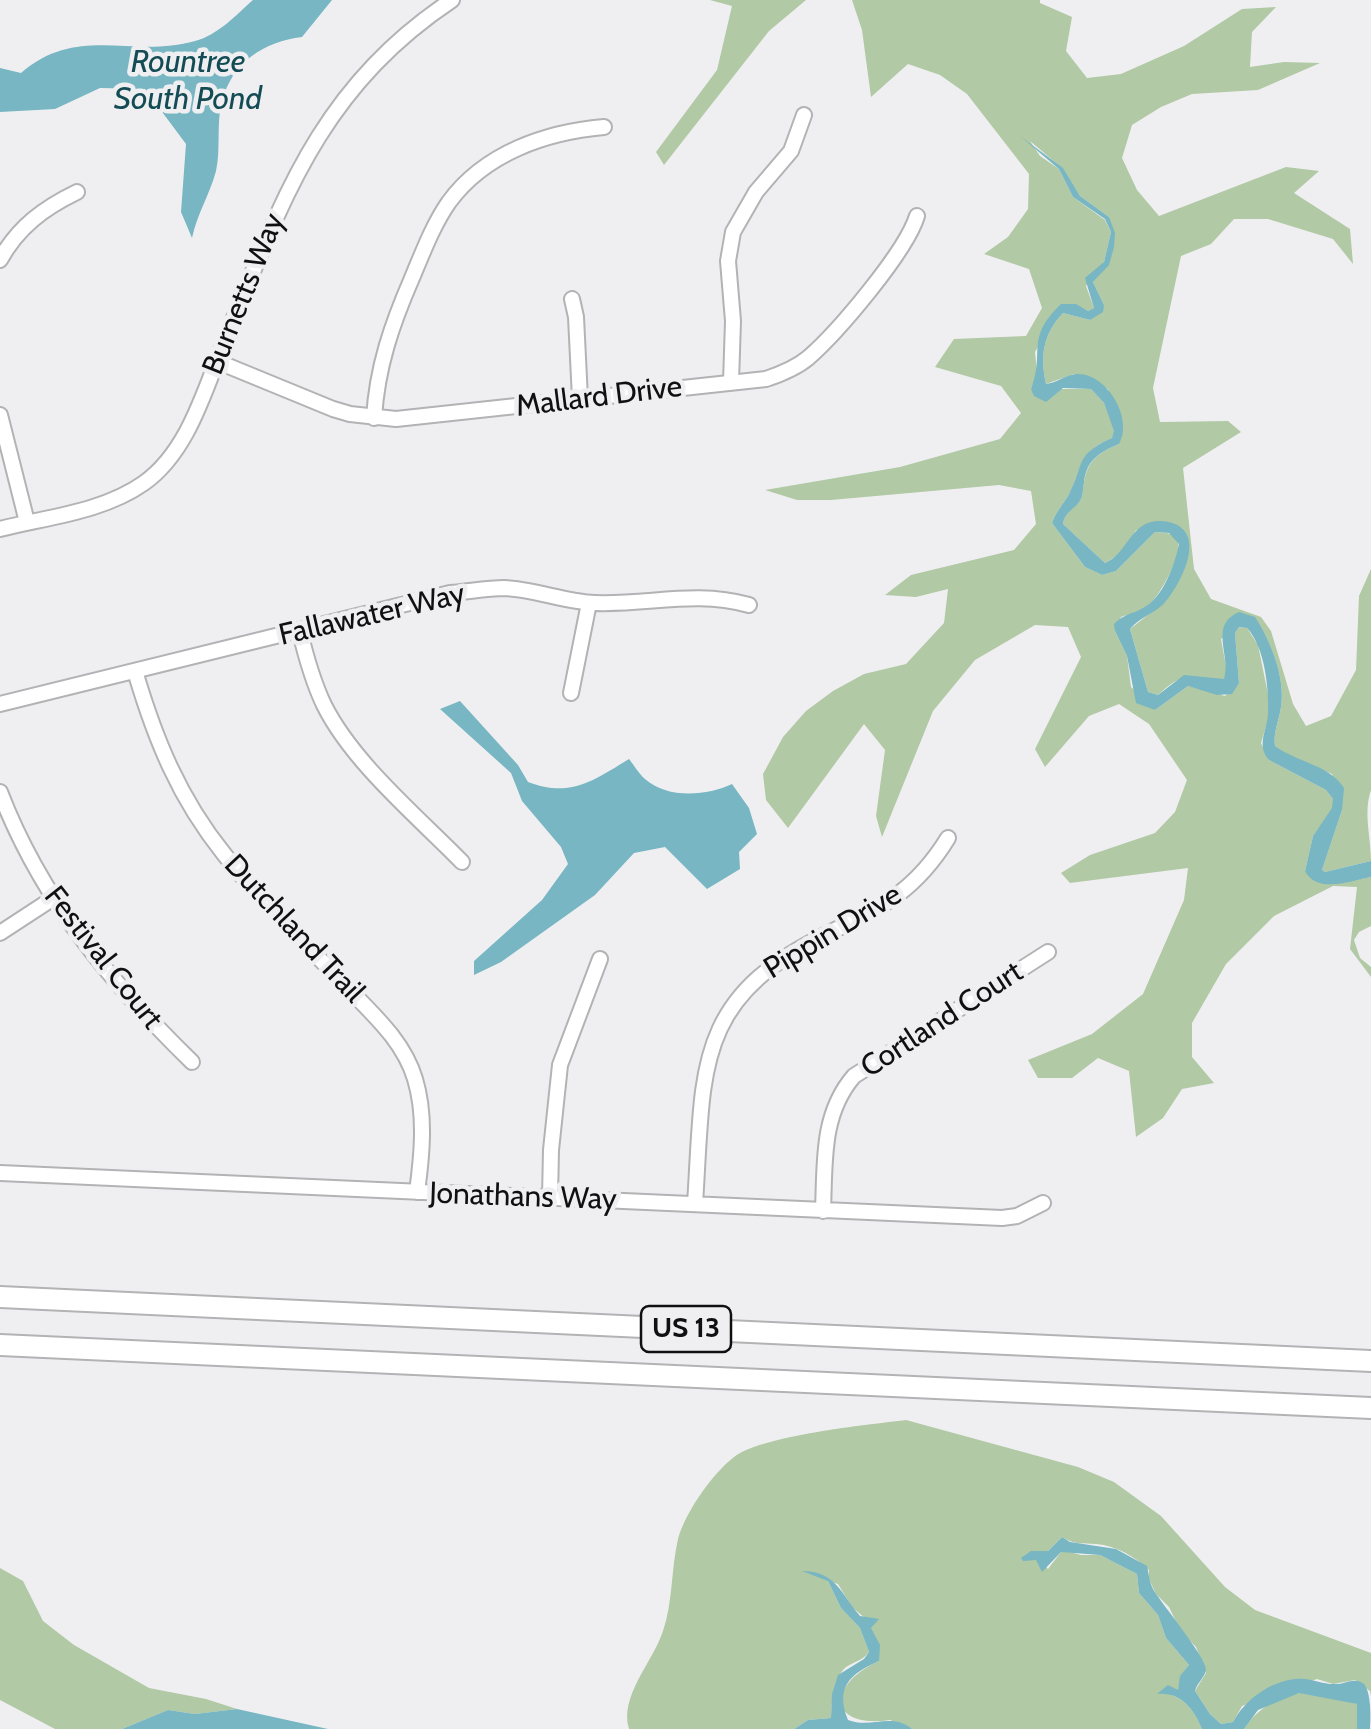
<!DOCTYPE html>
<html>
<head>
<meta charset="utf-8">
<style>
  body { margin:0 }
  canvas { display:block; background:#efeff2 }
</style>
</head>
<body>
<canvas width="1371" height="1729"></canvas>
<script>
const g = document.querySelector('canvas').getContext('2d');
g.lineJoin = 'round';
function fillPath(path, color) {
  g.fillStyle = color;
  g.fill(path, 'evenodd');
}
function strokePath(path, color, width, dash) {
  g.strokeStyle = color;
  g.lineWidth = width;
  g.lineCap = dash ? 'butt' : 'round';
  g.setLineDash(dash || []);
  g.stroke(path);
}
function write(font, color, halo, rows, align = 'center') {
  g.font = font + ' Cabin,sans-serif';
  g.lineWidth = 9;
  g.setLineDash([]);
  g.textBaseline = 'middle';
  g.strokeStyle = halo;
  g.fillStyle = color;
  for (const [text, x, y, turn = 0] of rows) {
    g.save();
    g.translate(x, y);
    g.rotate((+turn || 0) * Math.PI / 180);
    g.textAlign = isNaN(turn) ? turn : align;
    if (halo) g.strokeText(text, 0, 0);
    g.fillText(text, 0, 0);
    g.restore();
  }
}
const green = new Path2D(`
  M 710,0 L 806,0 L 769,31 L 664,165 L 656,152 L 717,70 L 732,6 Z
  M 852,0 L 1040,0 L 1040,3 L 1072,17 L 1066,51 L 1087,78 L 1121,74 L 1184,46 L 1242,9 L 1276,7 L 1252,32 L 1250,67 L 1284,62 L 1320,63 L 1258,90 L 1192,94 L 1161,107 L 1132,125 L 1122,158 L 1137,190 L 1159,216 L 1286,167 L 1319,171 L 1294,193 L 1350,229 L 1353,264 L 1333,239 L 1268,219 L 1234,219 L 1211,244 L 1181,256 L 1153,388 L 1160,422 L 1228,421 L 1241,432 L 1183,468 L 1194,569 L 1211,599 L 1261,617 L 1271,631 L 1293,704 L 1306,726 L 1331,716 L 1356,670 L 1359,596 L 1371,569 L 1371,790 C 1363,813 1371,836 1371,861 L 1325,872 L 1322,870 L 1342,810 L 1332,774 L 1291,758 L 1275,746 C 1273,732 1279,721 1281,707 C 1286,678 1270,640 1254,617 L 1221,639 L 1227,672 L 1224,679 C 1189,683 1190,665 1158,695 L 1148,692 L 1130,629 L 1167,600 L 1186,533 L 1136,530 L 1121,553 L 1105,563 L 1063,524 C 1065,511 1075,509 1081,499 C 1083,496 1083,486 1084,483 C 1087,460 1100,452 1119,444 L 1108,389 L 1074,374 L 1046,384 C 1040,356 1043,334 1063,313 L 1090,320 L 1104,305 L 1093,282 C 1116,257 1114,250 1109,217 L 1080,196 L 1063,169 L 1030,141 L 1040,156 L 1059,169 L 1073,197 L 1105,220 L 1111,232 L 1104,262 L 1086,286 L 1094,308 L 1088,311 L 1076,305 L 1062,304 L 1035,352 L 1037,372 L 1031,389 L 1091,389 L 1104,403 L 1115,431 L 1112,438 C 1077,453 1084,465 1069,494 C 1063,505 1056,511 1052,523 L 1085,567 L 1102,575 L 1116,571 L 1155,532 C 1163,533 1172,532 1177,539 C 1185,552 1160,594 1150,604 C 1143,611 1130,614 1121,617 L 1115,631 L 1127,656 L 1131,687 L 1155,710 L 1188,686 L 1225,696 L 1239,683 L 1235,633 L 1239,627 L 1247,628 L 1258,645 L 1268,694 L 1268,720 L 1261,743 L 1269,760 L 1326,790 L 1333,799 L 1333,808 L 1313,836 L 1305,871 L 1345,882 L 1371,877 L 1371,926 L 1359,932 L 1354,940 L 1360,958 L 1371,967 L 1371,977 L 1350,949 L 1357,887 L 1333,886 L 1274,916 L 1226,964 L 1192,1023 L 1192,1057 L 1214,1083 L 1182,1089 L 1163,1118 L 1136,1137 L 1129,1071 L 1098,1058 L 1072,1078 L 1038,1078 L 1028,1060 L 1092,1034 L 1143,994 L 1184,900 L 1188,868 L 1070,883 L 1061,873 L 1090,855 L 1155,833 L 1175,812 L 1187,780 L 1149,724 L 1119,704 L 1089,716 L 1045,767 L 1035,749 L 1081,657 L 1068,627 L 1035,625 L 975,660 L 933,711 L 882,837 L 876,816 L 885,750 L 864,724 L 788,828 L 766,800 L 763,774 L 783,737 L 806,711 L 833,691 L 864,674 L 906,664 L 944,623 L 948,589 L 916,597 L 885,595 L 911,575 L 1014,550 L 1036,524 L 1031,491 L 999,485 L 831,500 L 797,500 L 765,490 L 900,467 L 1000,439 L 1021,413 L 1001,386 L 935,367 L 954,339 L 1026,336 L 1042,308 L 1029,269 L 984,254 L 1008,237 L 1028,209 L 1029,174 L 967,94 L 940,75 L 908,64 L 871,97 L 862,30 Z
  M 906,1420 L 1078,1467 L 1114,1482 L 1161,1516 L 1225,1587 L 1255,1610 L 1371,1653 L 1371,1696 L 1370,1691 L 1355,1680 L 1333,1684 L 1317,1679 L 1242,1706 L 1233,1722 L 1221,1724 L 1210,1714 L 1195,1691 L 1206,1673 L 1196,1647 L 1180,1630 L 1169,1607 L 1156,1594 L 1149,1579 L 1149,1570 C 1134,1556 1117,1546 1096,1544 C 1083,1543 1074,1545 1062,1537 L 1048,1551 L 1031,1551 L 1048,1569 L 1061,1552 L 1066,1551 L 1081,1555 L 1100,1555 L 1137,1574 L 1139,1593 L 1158,1615 L 1166,1638 L 1189,1665 L 1181,1676 L 1178,1690 L 1165,1693 C 1185,1698 1194,1710 1202,1729 L 912,1729 L 890,1720 C 828,1729 826,1685 879,1661 L 871,1628 L 866,1619 L 852,1607 L 838,1584 L 828,1581 L 841,1608 L 860,1628 L 869,1652 C 862,1662 850,1662 843,1670 C 832,1683 832,1702 831,1718 L 808,1720 L 794,1729 L 629,1729 C 619,1696 653,1662 663,1631 C 673,1602 671,1569 678,1539 C 685,1513 712,1474 734,1457 C 763,1435 867,1425 906,1420 Z
  M 0,1568 L 23,1581 L 43,1621 L 74,1645 L 149,1688 L 206,1699 L 237,1709 L 195,1714 L 168,1710 L 122,1729 L 55,1729 L 0,1700 Z
  M 1309,1692 L 1357,1704 L 1357,1729 L 1244,1729 C 1257,1708 1283,1693 1309,1692 Z`);
const water = new Path2D(`
  M 253,0 L 332,0 L 302,37 C 264,42 233,61 222,101 C 216,123 221,149 216,171 C 210,194 197,214 192,238 L 181,212 L 186,144 L 145,89 L 100,88 L 55,109 L 0,112 L 0,68 L 21,73 C 78,24 132,59 195,41 C 218,35 236,15 253,0 Z
  M 1020,136 L 1063,168 L 1080,196 L 1109,217 L 1115,233 L 1114,247 L 1109,265 L 1093,282 L 1104,305 L 1103,312 L 1090,320 L 1063,313 C 1043,334 1040,356 1046,384 C 1056,383 1066,375 1076,374 C 1106,372 1134,418 1119,444 C 1100,452 1086,460 1084,483 C 1083,486 1083,496 1081,499 C 1075,510 1065,511 1063,524 L 1105,563 C 1126,554 1129,528 1151,522 C 1158,520 1168,521 1175,524 C 1205,537 1181,582 1167,600 C 1157,613 1141,616 1130,629 L 1148,692 L 1158,695 L 1184,675 L 1224,679 C 1232,657 1208,625 1239,612 L 1255,617 C 1270,640 1286,678 1281,707 C 1279,721 1273,732 1275,746 C 1296,762 1330,765 1344,788 L 1342,810 L 1322,870 L 1325,872 L 1371,861 L 1371,877 C 1350,881 1317,894 1305,871 L 1313,836 L 1332,808 L 1333,799 L 1326,790 L 1269,760 C 1256,745 1267,731 1268,714 C 1269,689 1265,647 1247,628 L 1239,627 L 1235,633 L 1239,683 L 1232,694 L 1217,695 L 1188,686 L 1155,710 L 1136,703 L 1127,656 L 1115,631 L 1114,624 C 1123,614 1133,614 1143,608 C 1163,598 1175,564 1179,544 L 1169,533 L 1155,532 L 1116,571 L 1102,575 L 1085,567 L 1052,523 C 1056,511 1063,505 1069,494 C 1085,464 1074,455 1112,438 L 1114,431 L 1104,403 L 1091,389 L 1063,388 L 1046,402 L 1034,396 L 1031,389 C 1046,350 1024,340 1061,304 L 1076,304 L 1088,311 L 1094,308 L 1085,278 L 1104,262 L 1111,232 L 1105,219 L 1073,197 L 1059,169 Z
  M 460,701 L 518,765 L 528,782 C 570,798 593,781 629,759 C 634,765 639,774 645,779 C 667,799 707,796 732,784 L 749,808 L 757,834 L 739,852 L 740,869 L 707,889 L 665,847 L 634,853 L 595,895 L 501,962 L 474,975 L 474,961 L 542,900 L 568,864 L 561,847 L 522,801 L 511,773 L 440,709 Z
  M 1062,1537 L 1070,1542 L 1116,1549 L 1147,1566 C 1149,1574 1149,1581 1153,1589 C 1161,1603 1207,1658 1206,1670 C 1205,1677 1197,1683 1195,1691 L 1210,1714 L 1221,1724 L 1233,1722 C 1245,1700 1269,1682 1295,1679 C 1309,1677 1321,1684 1334,1684 C 1344,1685 1354,1676 1364,1684 C 1371,1692 1371,1717 1370,1729 L 1357,1729 L 1357,1704 L 1299,1693 L 1258,1710 L 1244,1729 L 1202,1729 C 1193,1708 1181,1692 1157,1694 L 1168,1685 L 1178,1690 L 1180,1676 L 1189,1665 L 1166,1638 L 1158,1615 L 1139,1593 L 1137,1574 L 1100,1555 L 1061,1552 L 1042,1572 L 1036,1560 L 1023,1561 L 1021,1558 L 1031,1551 L 1048,1551 Z
  M 802,1571 C 836,1571 841,1594 860,1616 L 879,1619 L 871,1628 L 880,1645 L 879,1661 C 849,1674 835,1688 848,1720 C 871,1729 891,1712 912,1729 L 794,1729 L 808,1720 L 831,1718 L 832,1694 L 838,1675 L 864,1659 L 869,1652 L 860,1628 L 841,1608 L 828,1581 Z
  M 237,1709 L 328,1729 L 122,1729 L 168,1710 L 195,1714 Z`);
const minor = new Path2D(`
  M 0,260 C 18,227 44,208 77,192
  M 572,299 L 576,317 L 580,399
  M 216,361 L 333,409 L 350,414 L 396,419 L 766,379 C 781,374 796,368 808,358 C 837,333 906,252 917,216
  M 731,382 L 733,321 L 728,261 L 733,232 L 756,192 L 791,151 L 804,115
  M 0,415 L 27,522
  M 374,418 C 377,367 392,324 412,278 C 423,252 433,225 449,202 C 485,153 546,132 604,127
  M 0,529 C 47,517 103,512 144,483 C 189,451 205,388 225,340 C 283,199 319,89 452,0
  M 300,632 C 306,657 313,682 324,705 C 353,763 417,816 462,862
  M 135,671 C 155,739 179,798 224,854 C 260,900 302,940 343,983 C 370,1012 403,1039 415,1079 C 426,1115 422,1155 417,1192
  M 571,693 L 589,603
  M 0,704 L 450,593 C 467,592 486,588 504,588 C 534,589 565,602 595,603 C 651,605 694,590 749,605
  M 0,792 C 41,899 111,983 192,1062
  M 0,933 L 52,899
  M 0,1173 L 1002,1218 L 1017,1216 L 1043,1203
  M 550,1198 L 551,1150 L 560,1065 L 600,959
  M 695,1204 C 704,1067 693,998 831,932 C 884,906 916,890 948,838
  M 823,1211 C 825,1163 821,1114 854,1076 L 1048,952`);
const highway = new Path2D(`
  M 0,1297 L 1371,1361
  M 0,1345 L 1371,1408`);
const shields = [
  [686,1329,90]
];
const shieldNames = [
  ["US 13",686,1329]
];
const streetNames = [
  ["Burnetts Way",244,294,-68],
  ["Mallard Drive",599,397,-7],
  ["Fallawater Way",372,615,-13],
  ["Dutchland Trail",294,929,47],
  ["Pippin Drive",833,932,-31],
  ["Festival Court",103,958,52],
  ["Cortland Court",942,1020,-33],
  ["Jonathans Way",523,1197,2]
];
const waterNames = [
  ["Rountree",188,63],
  ["South Pond",188,100]
];
fillPath(green, '#b1c9a4');
fillPath(water, '#77b6c2');
strokePath(minor, '#b3b3b5', 18);
strokePath(highway, '#b3b3b5', 24);
strokePath(minor, '#fff', 14);
strokePath(highway, '#fff', 20);
for (const [x, y, w] of shields) {
  const box = new Path2D();
  box.roundRect(x - w / 2, y - 23, w, 46, 8);
  g.fillStyle = '#efeff2';
  g.fill(box);
  strokePath(box, '#101011', 2.5);
}
write('bold 28px', '#101011', null, shieldNames);
write('30px', '#101011', '#efeff2', streetNames);
write('italic 32px', '#144c55', '#efeff2', waterNames);
</script>
</body>
</html>
